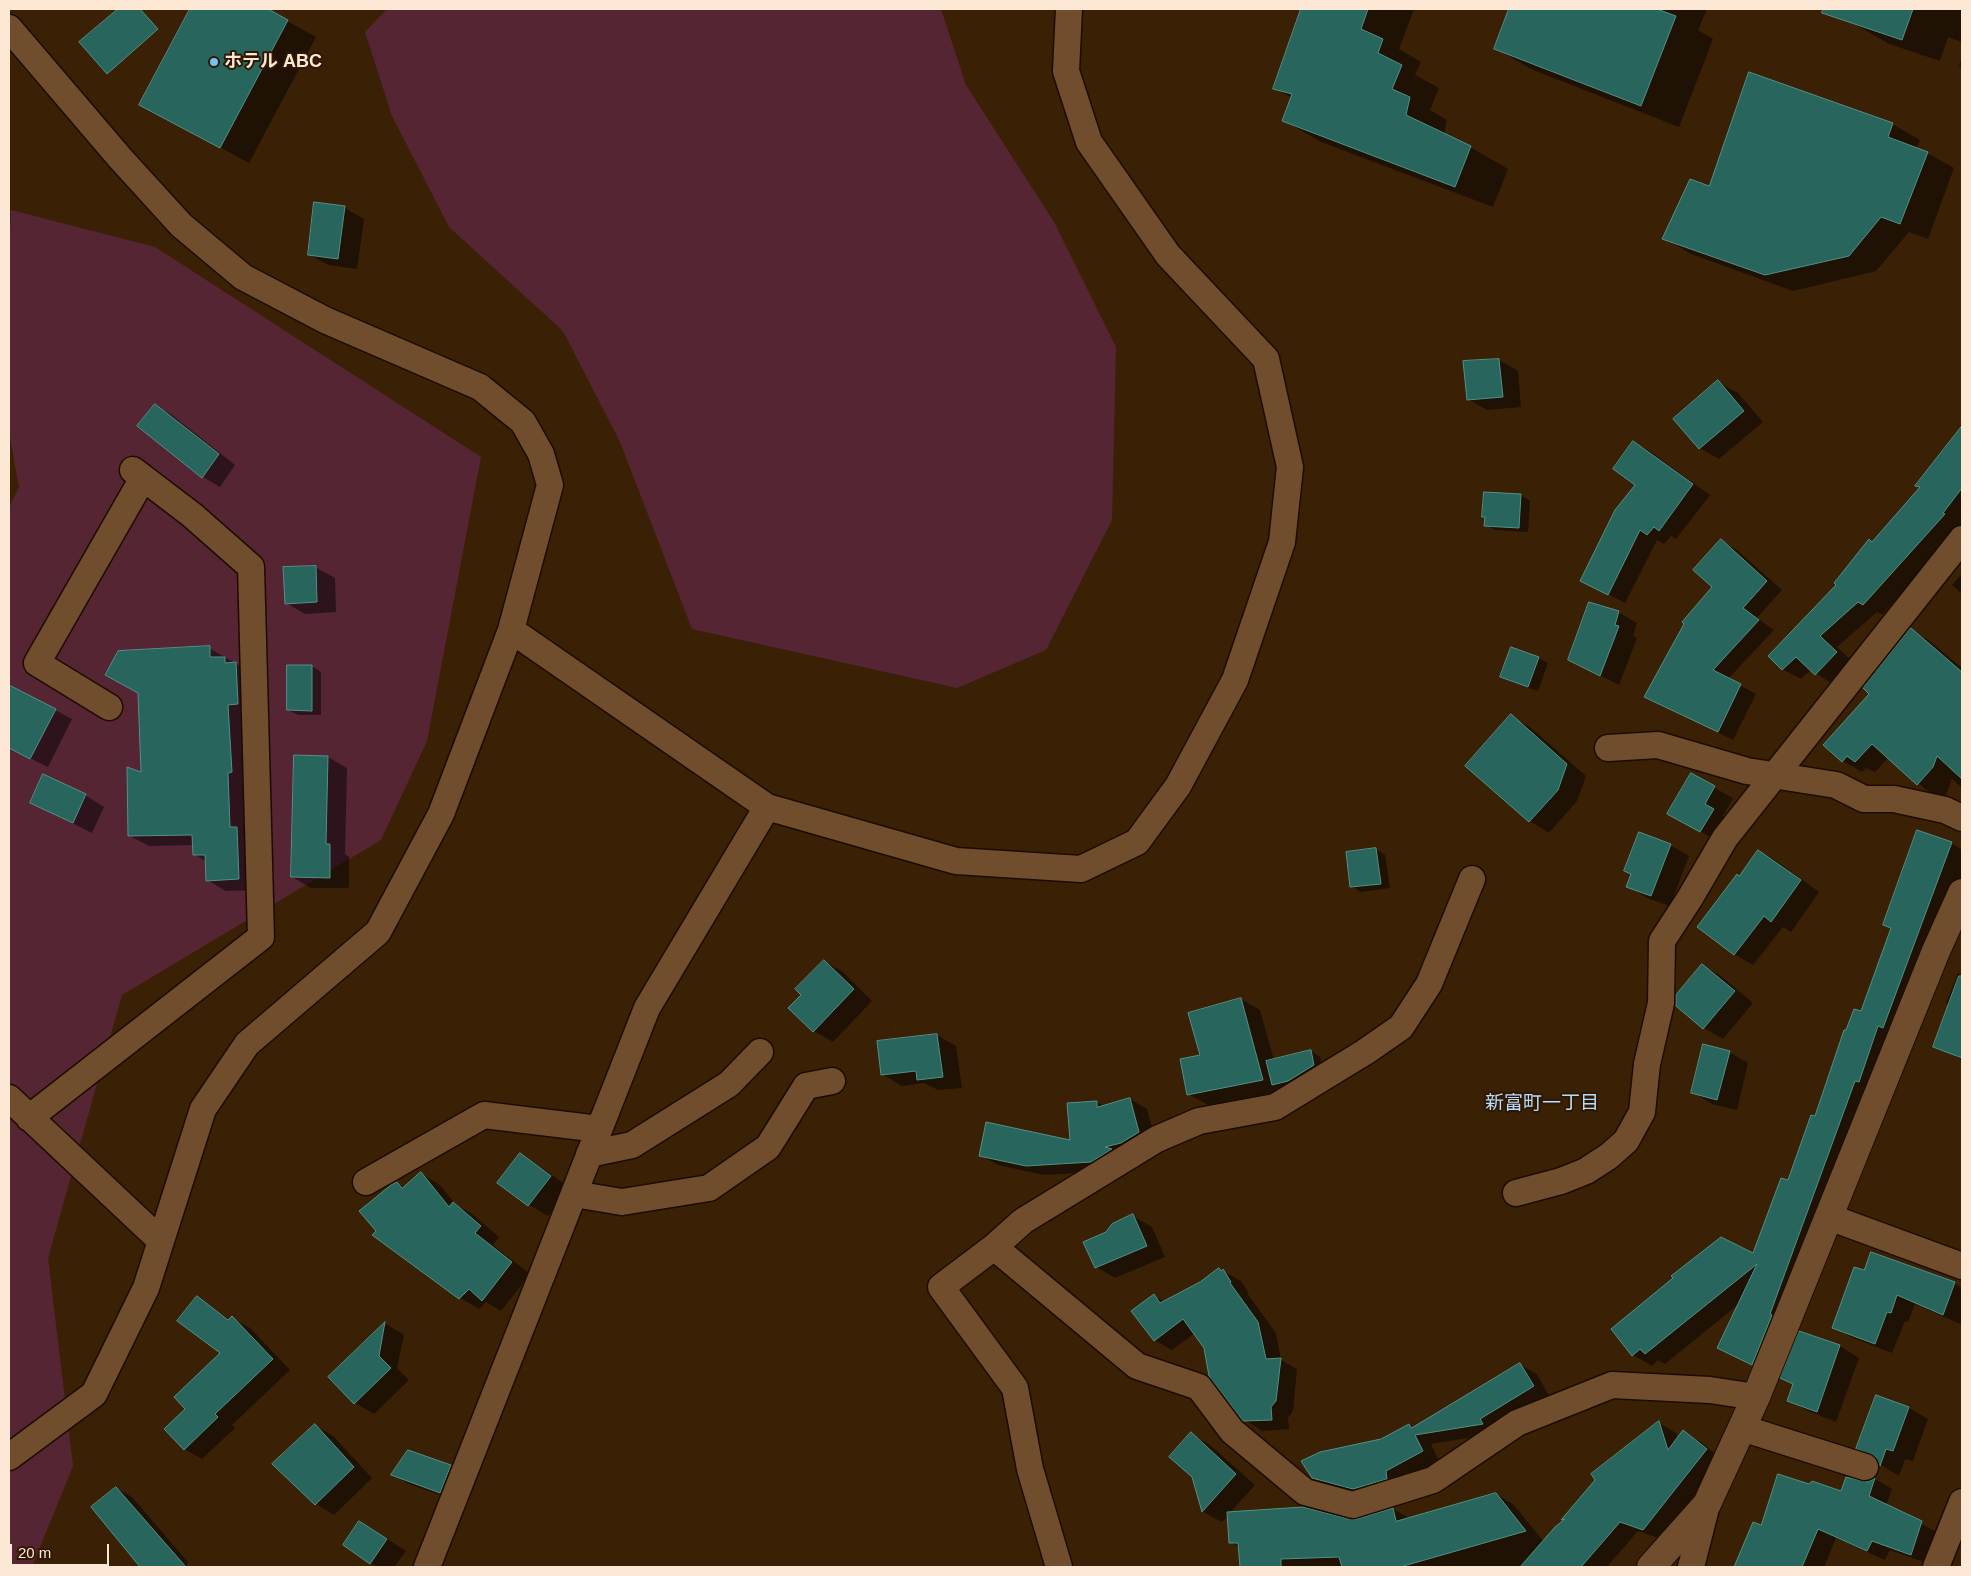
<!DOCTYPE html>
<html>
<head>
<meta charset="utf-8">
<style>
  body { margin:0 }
  #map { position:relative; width:1971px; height:1576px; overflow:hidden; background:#3a2106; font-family:Arial,sans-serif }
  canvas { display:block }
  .frame { position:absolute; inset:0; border:10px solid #fde8d5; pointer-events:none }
  .scale { position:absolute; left:10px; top:1544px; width:99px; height:22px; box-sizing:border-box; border:2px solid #fde8d5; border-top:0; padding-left:6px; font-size:15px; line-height:18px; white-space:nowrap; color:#fde8d5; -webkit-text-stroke:4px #2f1700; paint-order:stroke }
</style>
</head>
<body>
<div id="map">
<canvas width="1971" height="1576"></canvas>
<div class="frame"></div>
<div class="scale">20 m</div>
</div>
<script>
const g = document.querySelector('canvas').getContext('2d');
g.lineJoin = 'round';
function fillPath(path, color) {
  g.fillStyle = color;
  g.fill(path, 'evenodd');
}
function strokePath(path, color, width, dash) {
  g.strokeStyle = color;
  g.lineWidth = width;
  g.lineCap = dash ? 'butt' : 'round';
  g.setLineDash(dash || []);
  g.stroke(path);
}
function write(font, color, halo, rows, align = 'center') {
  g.font = font + ' Arial,"Noto Sans JP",sans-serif';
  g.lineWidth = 4;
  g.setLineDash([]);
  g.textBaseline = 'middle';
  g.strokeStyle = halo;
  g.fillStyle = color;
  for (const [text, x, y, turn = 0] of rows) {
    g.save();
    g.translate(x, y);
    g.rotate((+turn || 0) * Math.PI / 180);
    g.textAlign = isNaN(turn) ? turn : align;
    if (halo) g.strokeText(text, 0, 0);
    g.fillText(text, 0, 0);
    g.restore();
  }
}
const green = new Path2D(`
  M 387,9 L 941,9 L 966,85 L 1054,222 L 1116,347 L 1112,520 L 1046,650 L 957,688 L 692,629 L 620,442 L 563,331 L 449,227 L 392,116 L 365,32 Z
  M 11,210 L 155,247 L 481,457 L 427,741 L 381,840 L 122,995 L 48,1258 L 73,1466 L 32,1567 L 9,1567 L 9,508 L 19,487 L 9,432 L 9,246 Z`);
const shadow = new Path2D(`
  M 192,9 L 265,9 L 316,37 L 249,163 L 141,104 Z
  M 1302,9 L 1414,9 L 1399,49 L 1421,62 L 1415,75 L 1439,88 L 1430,110 L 1447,120 L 1444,134 L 1470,147 L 1508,169 L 1493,207 L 1321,142 L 1283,120 L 1292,98 L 1274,88 Z
  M 1510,9 L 1707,9 L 1698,30 L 1713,39 L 1679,127 L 1533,70 L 1495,48 Z
  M 1856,9 L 1962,9 L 1962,42 L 1948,37 L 1940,61 L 1889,44 L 1851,22 Z
  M 1962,58 L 1962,68 L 1959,66 Z
  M 1892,124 L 1920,140 L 1916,149 L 1927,153 L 1954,168 L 1928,239 L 1909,232 L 1876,271 L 1793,291 L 1691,254 L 1664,238 L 1710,188 Z
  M 345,208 L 364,219 L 357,269 L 328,265 L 309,254 Z
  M 1499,360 L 1518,371 L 1521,407 L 1487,410 L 1468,399 L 1465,362 Z
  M 1718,382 L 1738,393 L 1763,422 L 1719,459 L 1700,448 Z
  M 155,405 L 172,415 L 235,465 L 220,487 L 203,477 L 138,426 Z
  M 1962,426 L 1962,525 L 1882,615 L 1877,612 L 1837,647 L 1854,663 L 1834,685 L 1811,670 L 1801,679 L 1782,669 L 1838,584 L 1921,488 L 1917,486 Z
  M 1634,442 L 1651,452 L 1710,495 L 1676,539 L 1671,536 L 1664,544 L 1657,540 L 1625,603 L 1581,580 L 1636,485 Z
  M 1521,495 L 1530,501 L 1528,532 L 1495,530 L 1486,525 Z
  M 1721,541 L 1737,550 L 1782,590 L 1757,618 L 1774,630 L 1728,679 L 1756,694 L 1733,740 L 1645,696 L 1714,587 Z
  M 315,567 L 335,578 L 336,612 L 305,614 L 286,603 Z
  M 1962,574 L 1962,594 L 1952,585 Z
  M 1618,612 L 1637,623 L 1633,636 L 1637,638 L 1619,685 L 1569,660 Z
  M 1911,630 L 1930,641 L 1962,668 L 1962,788 L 1952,779 L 1944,800 L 1925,789 L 1889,757 L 1875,772 L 1866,768 L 1862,772 L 1843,761 L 1871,694 Z
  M 209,648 L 254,674 L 257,890 L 226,891 L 207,880 L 207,862 L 194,854 L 194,845 L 149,846 L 130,836 L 142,774 Z
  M 1538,658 L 1548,663 L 1538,691 L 1511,682 L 1501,677 Z
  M 312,666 L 321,672 L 321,715 L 298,715 L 288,710 Z
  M 9,686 L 72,719 L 48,767 L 9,748 Z
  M 1511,716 L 1530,727 L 1586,776 L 1577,801 L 1549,833 L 1530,821 L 1467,766 Z
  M 328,757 L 347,768 L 345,854 L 349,857 L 349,888 L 311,888 L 292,877 Z
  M 1691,775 L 1733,798 L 1723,816 L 1732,821 L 1719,842 L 1669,814 Z
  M 85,795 L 104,807 L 92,833 L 31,802 Z
  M 1951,843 L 1962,850 L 1962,875 L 1903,1038 L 1771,1374 L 1719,1347 L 1739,1304 L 1665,1364 L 1658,1360 L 1652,1366 L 1633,1355 L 1754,1255 L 1788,1182 L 1862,1013 L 1892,929 L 1885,925 Z
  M 1670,845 L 1689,856 L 1670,906 L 1647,898 L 1628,886 Z
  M 1376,849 L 1385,855 L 1390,888 L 1361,892 L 1352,886 Z
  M 1759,851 L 1778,862 L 1819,892 L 1791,932 L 1783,927 L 1753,965 L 1734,954 L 1740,877 Z
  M 824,961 L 843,972 L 872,1001 L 833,1042 L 814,1031 L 803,995 Z
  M 1702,965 L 1721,976 L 1753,1003 L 1723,1039 L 1704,1028 L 1677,1006 Z
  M 1958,973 L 1962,975 L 1962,1060 L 1935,1046 L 1950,1005 L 1946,1003 Z
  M 1241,999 L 1260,1010 L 1274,1060 L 1311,1051 L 1320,1057 L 1323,1071 L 1282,1091 L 1208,1105 L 1188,1094 L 1201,1056 Z
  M 937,1035 L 956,1046 L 962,1088 L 938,1090 L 924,1083 L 902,1086 L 882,1074 Z
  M 1729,1052 L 1748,1063 L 1737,1110 L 1712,1104 L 1693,1092 Z
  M 1130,1099 L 1147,1109 L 1156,1142 L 1109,1171 L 1044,1175 L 998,1165 L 980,1155 L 1072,1142 L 1096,1102 L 1104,1106 Z
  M 520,1155 L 539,1166 L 569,1187 L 548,1216 L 529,1205 L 499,1183 Z
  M 422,1174 L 440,1185 L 456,1205 L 472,1214 L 499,1237 L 493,1245 L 530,1274 L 501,1311 L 486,1302 L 479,1309 L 460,1298 L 378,1232 L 397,1183 L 405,1187 Z
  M 1133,1216 L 1152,1227 L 1165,1257 L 1115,1278 L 1096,1267 L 1107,1233 Z
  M 1219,1269 L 1241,1281 L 1248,1292 L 1247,1293 L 1276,1333 L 1281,1360 L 1297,1369 L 1293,1411 L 1288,1418 L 1289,1429 L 1262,1431 L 1245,1420 L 1206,1347 L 1195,1333 L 1172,1350 L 1154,1340 L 1154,1296 L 1165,1302 L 1200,1283 Z
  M 1865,1272 L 1954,1283 L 1962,1288 L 1962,1318 L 1960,1324 L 1915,1304 L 1908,1322 L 1905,1321 L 1892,1353 L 1851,1337 L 1833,1327 Z
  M 197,1298 L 230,1320 L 232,1318 L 250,1328 L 290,1370 L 232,1425 L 235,1428 L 202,1459 L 184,1449 L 187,1409 L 221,1353 Z
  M 386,1324 L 404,1335 L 397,1368 L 409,1380 L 374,1414 L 355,1403 L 330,1377 Z
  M 1800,1333 L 1840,1346 L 1859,1358 L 1836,1422 L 1808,1411 L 1788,1400 L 1794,1385 L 1782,1378 Z
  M 1520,1365 L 1537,1374 L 1549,1396 L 1498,1433 L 1431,1444 L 1439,1461 L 1370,1498 L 1330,1487 L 1313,1477 L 1409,1426 L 1413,1428 Z
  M 1877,1397 L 1909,1408 L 1928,1419 L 1913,1461 L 1905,1459 L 1899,1476 L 1881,1465 L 1878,1460 L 1858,1448 Z
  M 1659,1423 L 1676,1433 L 1678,1439 L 1683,1432 L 1701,1442 L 1723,1460 L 1661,1539 L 1638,1531 L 1607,1567 L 1241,1567 L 1239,1547 L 1231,1542 L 1229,1515 L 1222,1522 L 1203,1512 L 1193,1477 L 1191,1434 L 1210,1445 L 1255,1485 L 1230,1513 L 1357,1521 L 1393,1509 L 1409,1518 L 1496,1494 L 1513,1504 L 1544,1542 L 1597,1480 Z
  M 315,1425 L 333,1436 L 372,1478 L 334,1515 L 316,1504 L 273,1464 Z
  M 450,1466 L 467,1476 L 457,1501 L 409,1484 L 393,1475 Z
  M 1875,1479 L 1892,1489 L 1886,1506 L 1939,1533 L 1929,1564 L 1890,1550 L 1885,1560 L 1836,1538 L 1824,1567 L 1748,1567 L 1738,1562 L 1762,1527 L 1810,1486 L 1842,1493 Z
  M 116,1488 L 132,1497 L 188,1562 L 186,1567 L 142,1567 L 93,1508 Z
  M 360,1522 L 406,1551 L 394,1567 L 378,1567 L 370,1563 Z`);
const building = new Path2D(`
  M 118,9 L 140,9 L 158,29 L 107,74 L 79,42 Z
  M 190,9 L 268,9 L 288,20 L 220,148 L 139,105 Z
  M 1301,9 L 1368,9 L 1361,29 L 1383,39 L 1378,53 L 1402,65 L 1392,89 L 1410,97 L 1406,115 L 1471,146 L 1455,187 L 1282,121 L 1292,94 L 1273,89 Z
  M 1509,9 L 1657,9 L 1676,16 L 1641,106 L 1494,49 Z
  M 1823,9 L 1913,9 L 1902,40 L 1822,13 Z
  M 1749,72 L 1893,123 L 1888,137 L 1928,152 L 1900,224 L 1881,217 L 1849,256 L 1765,275 L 1662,239 L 1690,179 L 1709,186 Z
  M 314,202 L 345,206 L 338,259 L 308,255 Z
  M 1499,359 L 1503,397 L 1467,400 L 1463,361 Z
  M 1718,380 L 1744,411 L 1699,449 L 1673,419 Z
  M 155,404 L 219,454 L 202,478 L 137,426 Z
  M 1962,426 L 1962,488 L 1943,513 L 1945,514 L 1863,605 L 1858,602 L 1820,636 L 1837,652 L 1815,675 L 1796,657 L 1782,670 L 1768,656 L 1836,585 L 1834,583 L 1869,539 L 1872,542 L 1920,487 L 1915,486 Z
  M 1633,441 L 1693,484 L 1659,531 L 1654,527 L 1647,535 L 1640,530 L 1608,595 L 1580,581 L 1615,510 L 1635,485 L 1613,469 Z
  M 1484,492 L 1521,494 L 1519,528 L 1484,526 L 1485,517 L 1482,517 Z
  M 1721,539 L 1767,581 L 1743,608 L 1759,620 L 1713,670 L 1741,684 L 1718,732 L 1644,697 L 1684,624 L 1682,622 L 1712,587 L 1693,570 Z
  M 316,566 L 317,602 L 285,604 L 283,567 Z
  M 1589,602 L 1619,611 L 1615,625 L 1619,626 L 1600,676 L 1568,660 Z
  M 1911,628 L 1962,672 L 1962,779 L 1937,756 L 1933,767 L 1917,785 L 1872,744 L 1855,762 L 1847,756 L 1842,762 L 1823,745 L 1869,694 L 1863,688 Z
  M 210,646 L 210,657 L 225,657 L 225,663 L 236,662 L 238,704 L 228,705 L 232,772 L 228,773 L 230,827 L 237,827 L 239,879 L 206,881 L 205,855 L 193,855 L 192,835 L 128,836 L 127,767 L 141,772 L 138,693 L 105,675 L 118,651 Z
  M 1511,647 L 1539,657 L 1528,687 L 1500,677 Z
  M 287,665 L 312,665 L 312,711 L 287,710 Z
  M 9,685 L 56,709 L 30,759 L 9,748 Z
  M 1511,714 L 1567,764 L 1558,790 L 1529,822 L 1465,766 Z
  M 294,755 L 328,756 L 326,844 L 330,844 L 330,878 L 291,877 Z
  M 1691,773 L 1715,786 L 1705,804 L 1714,809 L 1700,832 L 1667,814 Z
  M 43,774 L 86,794 L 73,823 L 30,803 Z
  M 1917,830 L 1952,842 L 1883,1028 L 1878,1026 L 1859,1082 L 1855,1081 L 1770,1314 L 1772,1315 L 1752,1365 L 1717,1348 L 1757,1264 L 1645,1354 L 1640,1349 L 1632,1356 L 1611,1329 L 1673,1278 L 1671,1276 L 1721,1237 L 1753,1253 L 1781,1178 L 1788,1180 L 1811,1115 L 1815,1116 L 1844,1030 L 1846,1030 L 1854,1009 L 1861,1011 L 1891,928 L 1883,925 Z
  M 1639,832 L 1671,844 L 1651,896 L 1626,887 L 1631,874 L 1624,871 Z
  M 1376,848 L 1381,884 L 1350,887 L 1346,852 Z
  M 1758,850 L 1801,880 L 1771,922 L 1764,916 L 1734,955 L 1697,927 L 1737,874 L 1739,876 Z
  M 824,960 L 854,989 L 813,1032 L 788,1008 L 801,995 L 795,989 Z
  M 1702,964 L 1735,991 L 1703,1029 L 1676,1006 L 1676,995 Z
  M 1959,976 L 1962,976 L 1962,1058 L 1933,1047 Z
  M 1241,998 L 1263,1080 L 1187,1095 L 1180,1059 L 1200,1055 L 1188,1013 Z
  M 937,1034 L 943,1077 L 917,1080 L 916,1071 L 881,1075 L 877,1041 Z
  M 1703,1044 L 1730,1051 L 1717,1100 L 1691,1093 Z
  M 1311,1050 L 1314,1065 L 1288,1081 L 1272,1085 L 1266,1061 Z
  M 1130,1098 L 1139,1132 L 1121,1143 L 1105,1147 L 1112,1149 L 1091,1162 L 1026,1166 L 979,1156 L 986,1122 L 1070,1140 L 1067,1103 L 1097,1101 L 1097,1107 Z
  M 520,1153 L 551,1176 L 528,1206 L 497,1183 Z
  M 421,1172 L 449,1207 L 453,1202 L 481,1226 L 475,1233 L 512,1262 L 482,1301 L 469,1289 L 459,1299 L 372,1235 L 376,1231 L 359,1211 L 391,1185 L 397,1182 L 402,1188 Z
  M 1133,1214 L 1147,1246 L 1095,1268 L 1083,1242 L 1106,1232 L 1112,1224 Z
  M 1871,1252 L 1955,1282 L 1943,1315 L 1897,1295 L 1891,1313 L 1887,1312 L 1875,1344 L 1832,1328 L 1854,1267 L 1864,1270 Z
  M 1219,1268 L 1221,1271 L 1223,1269 L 1231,1282 L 1230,1283 L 1258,1322 L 1266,1359 L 1281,1358 L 1276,1401 L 1271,1407 L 1272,1420 L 1243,1421 L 1209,1376 L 1204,1348 L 1183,1319 L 1154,1341 L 1131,1311 L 1154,1294 L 1160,1303 L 1200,1282 Z
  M 197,1296 L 228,1320 L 232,1316 L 273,1359 L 215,1414 L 218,1417 L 184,1450 L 164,1429 L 185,1409 L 174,1397 L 220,1353 L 177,1321 Z
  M 385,1322 L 379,1356 L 391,1368 L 354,1404 L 328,1377 Z
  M 1799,1331 L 1840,1345 L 1817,1412 L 1787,1401 L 1793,1384 L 1780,1378 Z
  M 1520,1363 L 1534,1386 L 1480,1419 L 1483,1424 L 1415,1435 L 1423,1451 L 1386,1471 L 1387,1479 L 1353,1489 L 1312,1478 L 1301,1461 L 1320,1452 L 1381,1439 L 1409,1424 L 1411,1428 Z
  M 1876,1395 L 1909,1407 L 1893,1451 L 1886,1449 L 1880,1466 L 1876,1457 L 1856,1449 Z
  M 1659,1421 L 1668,1450 L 1683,1430 L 1707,1449 L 1643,1530 L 1620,1522 L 1581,1567 L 1520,1567 L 1555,1527 L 1565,1519 L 1561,1520 L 1595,1480 L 1591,1474 Z
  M 315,1424 L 354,1467 L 315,1505 L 272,1464 Z
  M 1191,1432 L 1236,1474 L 1202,1512 L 1192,1477 L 1169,1457 Z
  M 408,1450 L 451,1465 L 440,1493 L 391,1475 Z
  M 1778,1474 L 1809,1484 L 1812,1481 L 1841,1491 L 1846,1477 L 1868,1482 L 1875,1478 L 1869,1496 L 1922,1521 L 1911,1555 L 1872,1541 L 1867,1551 L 1818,1529 L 1802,1567 L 1734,1567 L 1753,1522 L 1761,1525 Z
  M 116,1487 L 186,1567 L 140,1567 L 91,1507 Z
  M 1496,1493 L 1526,1531 L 1400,1567 L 1342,1567 L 1339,1557 L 1281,1559 L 1281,1567 L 1240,1567 L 1238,1543 L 1229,1543 L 1227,1512 L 1303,1507 L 1349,1519 L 1357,1519 L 1393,1508 L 1396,1521 Z
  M 359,1521 L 387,1539 L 370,1564 L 343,1545 Z`);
const minor = new Path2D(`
  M 9,28 L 120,158 L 181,225 L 243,277 L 325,320 L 480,387 L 523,422 L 541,454 L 550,485 L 511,630 L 441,814 L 378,932 L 247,1044 L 203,1109 L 146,1288 L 94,1394 L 9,1457
  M 511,630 L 767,807 L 956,861 L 1081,869 L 1137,842 L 1178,786 L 1235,680 L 1282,542 L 1290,467 L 1266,359 L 1168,255 L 1089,142 L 1066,71 L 1069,9
  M 109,707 L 37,663 L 143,478
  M 1608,748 L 1658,745 L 1747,771 L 1836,785 L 1864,799 L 1894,799 L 1945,810 L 1962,818
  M 9,1098 L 160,1240
  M 29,1118 L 261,937 L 251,567 L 192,515 L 133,470
  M 589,1154 L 632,1145 L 729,1084 L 760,1052
  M 366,1182 L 484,1115 L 599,1129
  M 1516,1193 L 1561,1181 L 1586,1171 L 1609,1156 L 1626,1141 L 1642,1112 L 1647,1064 L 1661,1003 L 1662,941 L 1690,898 L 1725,838 L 1962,539
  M 574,1194 L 622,1202 L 709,1188 L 768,1147 L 806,1086 L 832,1081
  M 1829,1217 L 1962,1266
  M 994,1247 L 1137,1366 L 1199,1387 L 1232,1431 L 1305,1492 L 1353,1505 L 1433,1480 L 1517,1423 L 1612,1385 L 1710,1390 L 1756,1397
  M 1742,1428 L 1865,1467
  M 427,1567 L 647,1008 L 767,807
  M 1059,1567 L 1030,1469 L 1015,1388 L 941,1287 L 994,1247 L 1023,1221 L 1157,1139 L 1199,1121 L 1275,1107 L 1365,1052 L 1401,1027 L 1429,984 L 1472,879
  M 1691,1567 L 1707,1504
  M 1936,1567 L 1962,1502`);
const tertiary = new Path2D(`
  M 1651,1567 L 1707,1504 L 1756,1397 L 1936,951 L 1962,893`);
const markers = [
  [214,62,5,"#78bff8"]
];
const poiNames = [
  ["ホテル ABC",224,62]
];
const neighbourhoodNames = [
  ["新富町一丁目",1542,1104]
];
fillPath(green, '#552533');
fillPath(shadow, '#0007');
fillPath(building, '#27655d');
strokePath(building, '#519187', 1);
strokePath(minor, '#1c0c00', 29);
strokePath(tertiary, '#1c0c00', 30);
strokePath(minor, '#704d2c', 26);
strokePath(tertiary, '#704d2c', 28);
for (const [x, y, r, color] of markers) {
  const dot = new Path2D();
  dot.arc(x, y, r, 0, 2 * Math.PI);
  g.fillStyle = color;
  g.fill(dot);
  strokePath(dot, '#2f1700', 2);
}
write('bold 18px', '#fde8d5', '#2f1700', poiNames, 'left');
write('19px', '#b6ddfd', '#2f1700', neighbourhoodNames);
</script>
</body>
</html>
